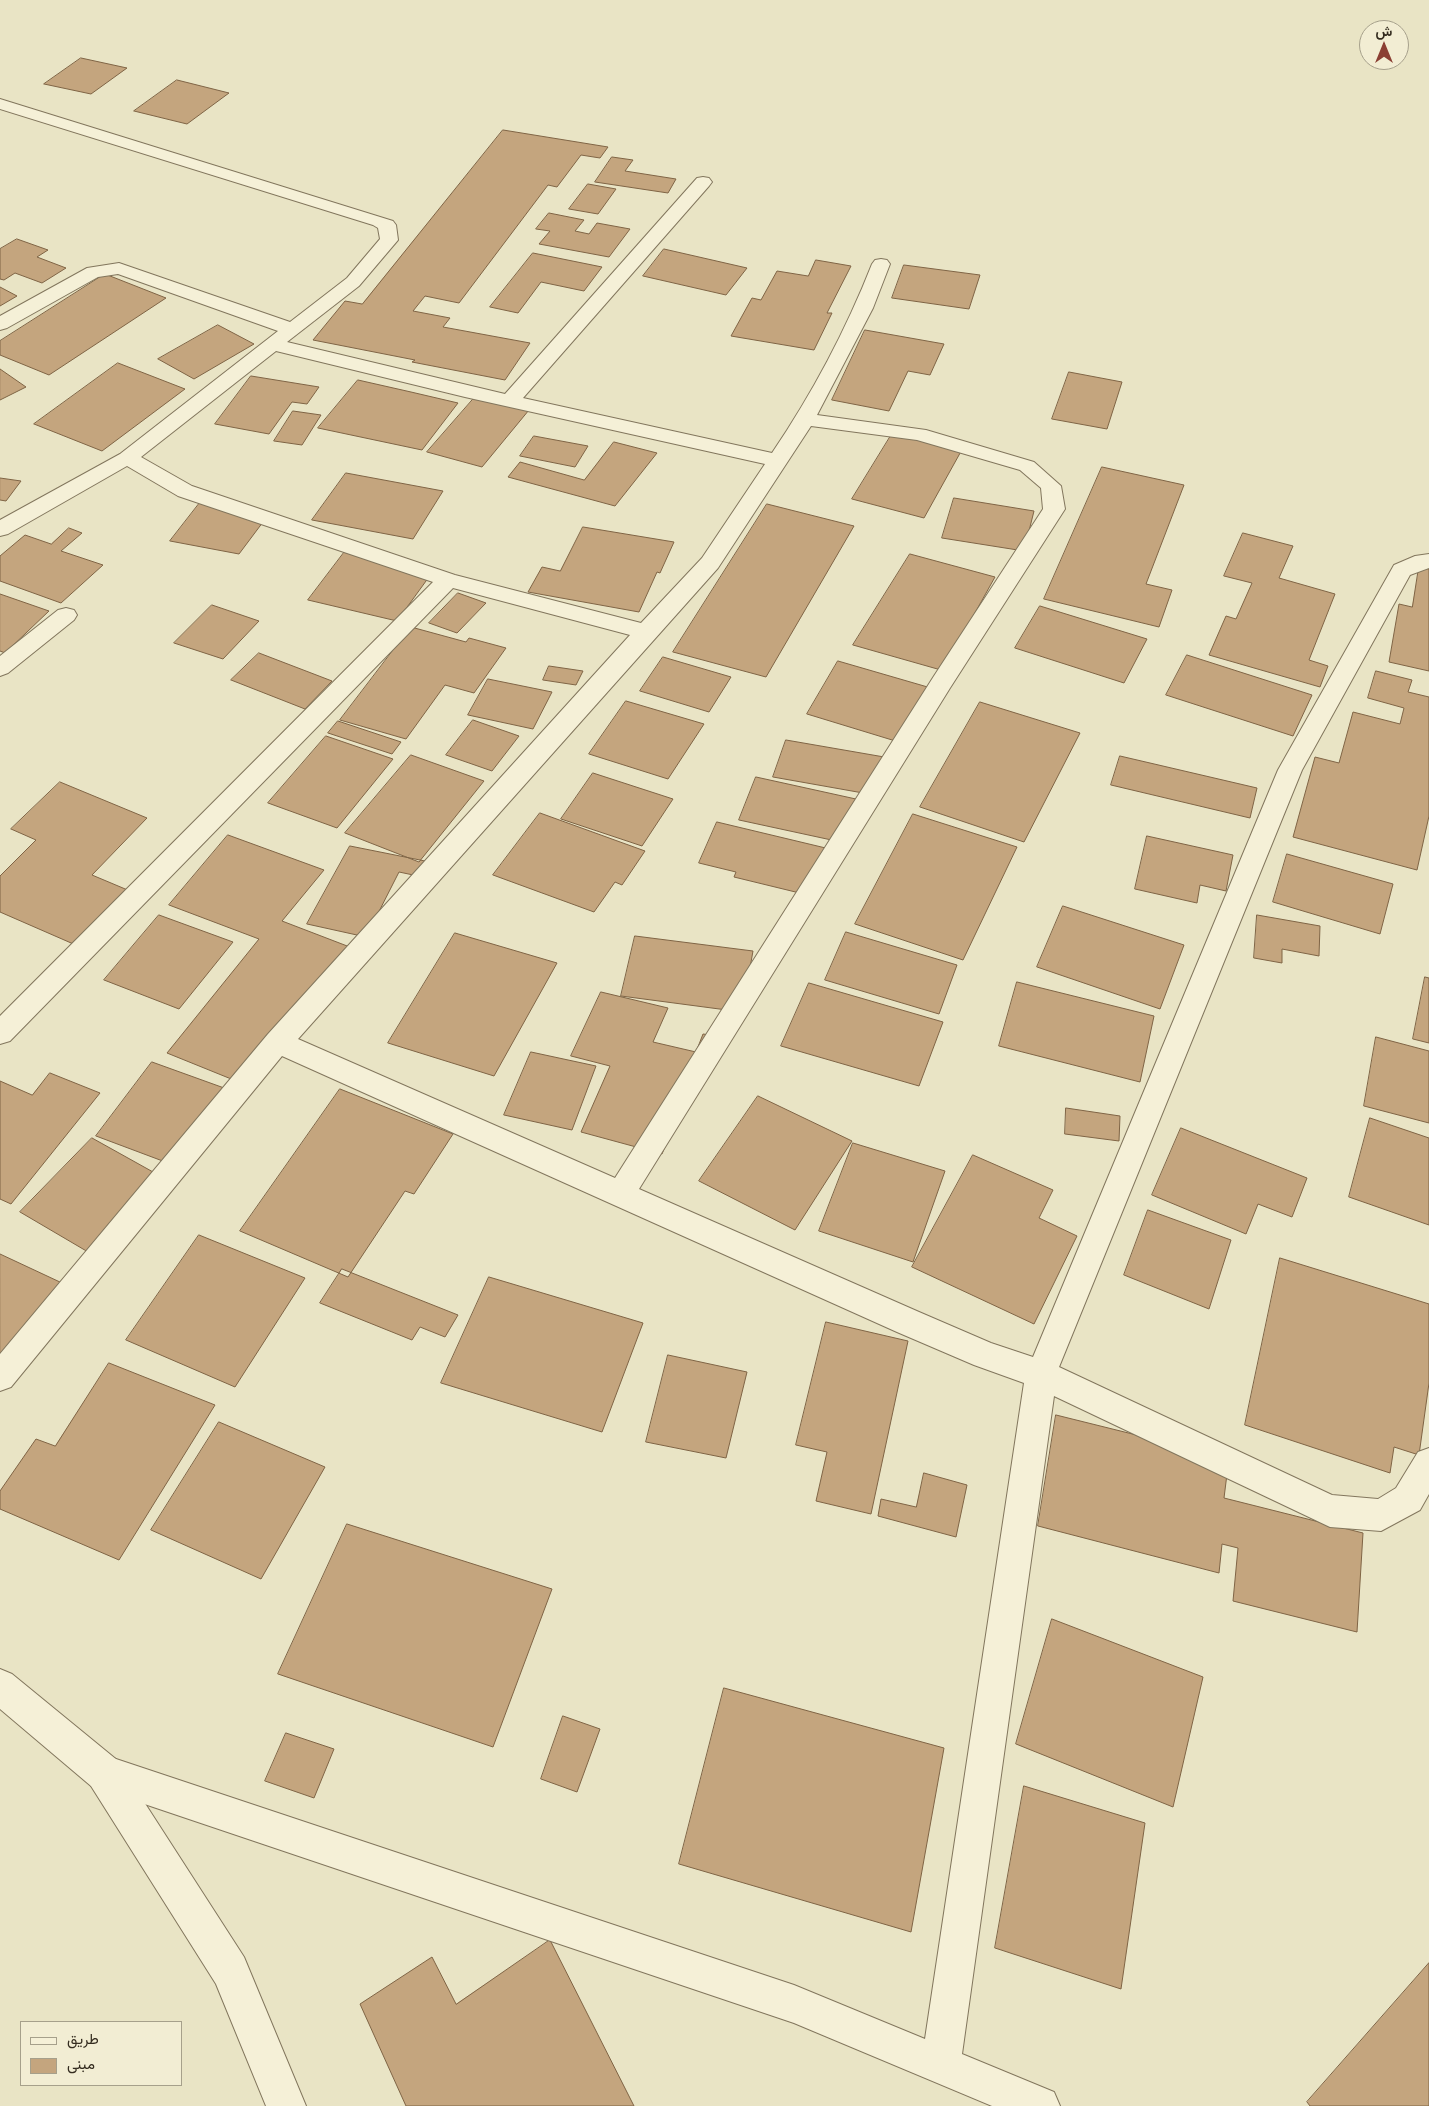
<!DOCTYPE html>
<html>
<head>
<meta charset="utf-8">
<style>
  body { margin:0 }
  #map { position:relative; width:1429px; height:2106px; overflow:hidden; background:#e9e4c5; font-family:"Libre Baskerville",Vazirmatn,serif }
  canvas { display:block }
  .legend { position:absolute; left:20px; top:2021px; width:162px; height:65px; box-sizing:border-box; background:#f2edd3; border:1px solid #a6a08b; margin:0; padding:6px 9px; list-style:none; font-size:15px; color:#342c1f }
  .legend li { display:flex; align-items:center; gap:10px; height:25px }
  .legend b { width:25px; border:1px solid #a6a08b }
  .north { position:absolute; left:1359px; top:20px; width:50px; height:50px; box-sizing:border-box; background:#f2edd3; border:1px solid #a6a08b; border-radius:50%; rotate:0deg; font-size:14px; font-weight:700; line-height:20px; text-align:center; color:#342c1f }
  .north::after { content:''; display:block; margin:auto; width:18px; height:22px; background:#8b3f33; clip-path:polygon(50% 0,100% 100%,50% 72%,0 100%) }
</style>
</head>
<body>
<div id="map">
<canvas width="1429" height="2106"></canvas>
<ul class="legend">
<li><b style="height:6px;background:#f5f0d7"></b>طريق</li>
<li><b style="height:14px;background:#c4a57e"></b>مبنى</li>
</ul>
<div class="north">ش</div>
</div>
<script>
const g = document.querySelector('canvas').getContext('2d');
g.lineJoin = 'round';
function fillPath(path, color) {
  g.fillStyle = color;
  g.fill(path, 'evenodd');
}
function strokePath(path, color, width, dash) {
  g.strokeStyle = color;
  g.lineWidth = width;
  g.lineCap = dash ? 'butt' : 'round';
  g.setLineDash(dash || []);
  g.stroke(path);
}
const building = new Path2D(`
  M 81,58 L 127,68 L 91,94 L 44,84 Z
  M 177,80 L 229,93 L 187,124 L 134,111 Z
  M 503,130 L 608,147 L 600,158 L 581,155 L 557,187 L 548,185 L 459,303 L 425,296 L 413,311 L 450,318 L 443,327 L 530,343 L 505,380 L 412,362 L 415,360 L 313,340 L 345,301 L 362,304 Z
  M 612,157 L 633,160 L 625,171 L 676,179 L 668,193 L 595,182 Z
  M 588,184 L 616,189 L 598,214 L 569,209 Z
  M 549,213 L 584,220 L 575,231 L 589,234 L 597,223 L 630,229 L 609,257 L 539,244 L 550,231 L 536,229 Z
  M 17,239 L 48,250 L 37,257 L 66,268 L 42,283 L 15,273 L 4,280 L 0,279 L 0,249 Z
  M 664,249 L 747,268 L 726,295 L 643,276 Z
  M 533,253 L 602,267 L 584,291 L 541,282 L 518,313 L 490,307 Z
  M 816,260 L 851,266 L 827,313 L 832,313 L 814,350 L 731,336 L 752,298 L 761,300 L 777,271 L 808,276 Z
  M 904,265 L 980,275 L 969,309 L 892,298 Z
  M 105,274 L 166,298 L 49,375 L 0,355 L 0,341 Z
  M 0,287 L 17,296 L 0,306 Z
  M 218,325 L 254,344 L 194,379 L 158,359 Z
  M 865,330 L 944,344 L 930,375 L 908,371 L 889,411 L 832,400 Z
  M 118,363 L 185,389 L 102,451 L 34,424 Z
  M 0,369 L 26,387 L 0,400 Z
  M 1069,372 L 1122,382 L 1107,429 L 1052,419 Z
  M 251,376 L 319,387 L 307,404 L 292,402 L 269,434 L 215,424 Z
  M 358,380 L 411,392 L 458,403 L 422,450 L 318,428 Z
  M 475,397 L 529,410 L 482,467 L 427,452 Z
  M 293,411 L 321,415 L 302,445 L 274,441 Z
  M 895,429 L 964,446 L 924,518 L 852,499 Z
  M 534,436 L 588,446 L 575,467 L 520,456 Z
  M 614,442 L 657,453 L 615,506 L 508,477 L 520,462 L 584,480 Z
  M 1102,467 L 1184,485 L 1146,584 L 1172,590 L 1159,627 L 1044,599 Z
  M 346,473 L 443,491 L 413,539 L 312,520 Z
  M 0,478 L 21,481 L 6,501 L 0,500 Z
  M 954,498 L 1034,511 L 1024,551 L 942,538 Z
  M 202,500 L 269,514 L 239,554 L 170,541 Z
  M 767,504 L 854,526 L 766,677 L 673,652 Z
  M 583,527 L 674,542 L 660,573 L 657,572 L 639,612 L 528,592 L 542,567 L 560,571 Z
  M 69,528 L 82,533 L 61,551 L 103,565 L 61,603 L 0,581 L 0,556 L 25,535 L 51,544 Z
  M 1243,533 L 1293,546 L 1279,578 L 1335,594 L 1309,660 L 1328,666 L 1320,687 L 1209,655 L 1226,616 L 1236,619 L 1252,583 L 1224,576 Z
  M 346,550 L 434,570 L 397,621 L 308,600 Z
  M 910,554 L 995,577 L 971,620 L 948,672 L 853,645 Z
  M 1419,567 L 1429,569 L 1429,671 L 1389,662 L 1399,604 L 1412,607 Z
  M 458,593 L 486,603 L 457,633 L 429,623 Z
  M 0,594 L 49,611 L 5,653 L 0,651 Z
  M 212,605 L 259,621 L 223,659 L 174,643 Z
  M 1040,606 L 1147,639 L 1124,683 L 1015,648 Z
  M 411,627 L 466,642 L 469,638 L 506,648 L 474,693 L 445,685 L 406,739 L 340,720 Z
  M 259,653 L 332,681 L 305,709 L 231,680 Z
  M 1187,655 L 1312,695 L 1293,736 L 1166,695 Z
  M 663,657 L 731,677 L 709,712 L 640,691 Z
  M 838,661 L 931,688 L 902,743 L 807,714 Z
  M 549,666 L 583,671 L 576,685 L 543,680 Z
  M 1376,671 L 1412,680 L 1408,692 L 1429,697 L 1429,816 L 1417,870 L 1293,837 L 1315,757 L 1339,763 L 1353,712 L 1400,724 L 1404,708 L 1368,698 Z
  M 488,679 L 552,692 L 533,729 L 468,715 Z
  M 626,701 L 704,724 L 668,779 L 589,754 Z
  M 980,702 L 1080,733 L 1024,842 L 920,807 Z
  M 473,720 L 519,736 L 492,771 L 446,755 Z
  M 338,721 L 401,742 L 392,754 L 328,733 Z
  M 326,736 L 393,759 L 337,828 L 268,803 Z
  M 786,740 L 890,758 L 880,796 L 773,777 Z
  M 411,755 L 484,781 L 419,862 L 345,833 Z
  M 1120,756 L 1257,788 L 1250,818 L 1111,785 Z
  M 593,773 L 673,799 L 642,846 L 561,819 Z
  M 756,777 L 865,801 L 850,844 L 739,820 Z
  M 60,782 L 147,818 L 92,875 L 130,891 L 78,946 L 0,912 L 0,876 L 36,840 L 11,829 Z
  M 540,813 L 645,851 L 622,885 L 615,882 L 594,912 L 493,875 Z
  M 913,814 L 1017,847 L 963,960 L 855,924 Z
  M 717,822 L 834,850 L 816,897 L 734,877 L 736,872 L 699,863 Z
  M 228,835 L 324,870 L 282,921 L 355,949 L 251,1087 L 167,1053 L 259,939 L 169,905 Z
  M 1147,836 L 1233,855 L 1226,891 L 1200,885 L 1197,903 L 1135,889 Z
  M 350,846 L 425,861 L 418,876 L 399,872 L 366,937 L 307,924 Z
  M 1287,854 L 1393,884 L 1380,934 L 1273,902 Z
  M 1063,906 L 1184,945 L 1160,1009 L 1037,967 Z
  M 159,915 L 233,942 L 179,1009 L 104,980 Z
  M 1257,915 L 1320,926 L 1319,956 L 1282,949 L 1282,963 L 1254,958 Z
  M 846,932 L 957,965 L 939,1014 L 825,980 Z
  M 455,933 L 557,963 L 494,1076 L 388,1043 Z
  M 635,936 L 753,951 L 742,1012 L 621,996 Z
  M 1425,977 L 1429,978 L 1429,1043 L 1413,1039 Z
  M 1017,982 L 1154,1016 L 1140,1082 L 999,1046 Z
  M 809,983 L 943,1022 L 919,1086 L 781,1046 Z
  M 601,992 L 668,1008 L 653,1042 L 696,1052 L 703,1034 L 710,1035 L 662,1154 L 581,1132 L 610,1066 L 571,1056 Z
  M 1376,1037 L 1429,1051 L 1429,1123 L 1364,1106 Z
  M 531,1052 L 596,1066 L 572,1130 L 504,1115 Z
  M 152,1062 L 238,1093 L 184,1169 L 96,1136 Z
  M 50,1073 L 100,1093 L 11,1204 L 0,1199 L 0,1081 L 32,1095 Z
  M 340,1089 L 453,1134 L 414,1194 L 405,1191 L 348,1277 L 240,1231 Z
  M 758,1096 L 852,1141 L 795,1230 L 699,1181 Z
  M 1066,1108 L 1120,1116 L 1119,1141 L 1065,1134 Z
  M 1370,1118 L 1429,1138 L 1429,1225 L 1349,1197 Z
  M 1181,1128 L 1307,1178 L 1292,1217 L 1258,1204 L 1246,1234 L 1152,1195 Z
  M 92,1138 L 171,1182 L 100,1259 L 20,1212 Z
  M 853,1143 L 945,1171 L 913,1262 L 819,1231 Z
  M 973,1155 L 1053,1190 L 1039,1218 L 1077,1236 L 1034,1324 L 912,1267 Z
  M 1148,1210 L 1231,1240 L 1209,1309 L 1124,1275 Z
  M 199,1235 L 305,1278 L 235,1387 L 126,1340 Z
  M 0,1254 L 77,1290 L 0,1387 Z
  M 1280,1258 L 1429,1304 L 1429,1383 L 1419,1455 L 1394,1447 L 1390,1473 L 1245,1425 Z
  M 342,1269 L 458,1315 L 445,1337 L 420,1327 L 412,1340 L 320,1303 Z
  M 489,1277 L 643,1323 L 602,1432 L 441,1383 Z
  M 826,1322 L 908,1341 L 871,1514 L 816,1501 L 827,1452 L 796,1445 Z
  M 668,1355 L 747,1372 L 726,1458 L 646,1442 Z
  M 109,1363 L 215,1405 L 119,1560 L 0,1509 L 0,1491 L 36,1439 L 55,1446 Z
  M 1056,1415 L 1229,1458 L 1224,1498 L 1363,1533 L 1357,1632 L 1233,1601 L 1238,1548 L 1222,1544 L 1219,1573 L 1038,1526 Z
  M 219,1422 L 325,1467 L 261,1579 L 151,1530 Z
  M 924,1473 L 967,1485 L 956,1537 L 878,1516 L 881,1499 L 916,1507 Z
  M 347,1524 L 552,1589 L 493,1747 L 278,1674 Z
  M 1052,1619 L 1203,1677 L 1173,1807 L 1016,1744 Z
  M 724,1688 L 944,1748 L 911,1932 L 679,1864 Z
  M 563,1716 L 600,1729 L 577,1792 L 541,1779 Z
  M 286,1733 L 334,1749 L 314,1798 L 265,1781 Z
  M 1024,1786 L 1145,1823 L 1121,1989 L 995,1948 Z
  M 550,1940 L 634,2106 L 406,2106 L 360,2004 L 432,1957 L 456,2004 Z
  M 1429,1963 L 1429,2106 L 1310,2106 L 1307,2102 Z`);
const minor = new Path2D(`
  M 0,99 L 393,221 L 396,225 L 398,240 L 359,286 L 287,342 L 505,394 L 697,178 L 703,177 L 709,178 L 712,182 L 709,186 L 523,398 L 772,453 C 812,394 846,330 872,264 L 875,260 L 881,259 L 887,260 L 890,264 L 873,308 L 817,415 L 926,430 L 1034,462 L 1061,486 L 1065,509 L 950,688 L 639,1189 L 919,1312 L 991,1343 L 1033,1357 L 1278,770 L 1394,565 L 1415,556 L 1429,554 L 1429,568 L 1410,575 L 1302,770 L 1059,1367 L 1332,1495 L 1378,1499 L 1396,1488 L 1418,1452 L 1429,1448 L 1429,1494 L 1420,1510 L 1381,1531 L 1330,1527 L 1054,1396 L 962,2054 L 1054,2092 L 1060,2106 L 992,2106 L 794,2023 L 91,1786 L 86,1773 L 91,1760 L 104,1755 L 794,1985 L 925,2039 L 1024,1383 L 974,1365 L 897,1332 L 282,1056 L 11,1387 L 0,1391 L 0,1354 L 268,1034 L 630,635 L 453,588 L 10,1041 L 0,1044 L 0,1016 L 433,582 L 178,496 L 127,466 L 8,534 L 0,536 L 0,520 L 120,454 L 278,331 L 118,274 L 98,277 L 7,328 L 0,330 L 0,316 L 87,268 L 119,263 L 290,322 L 347,278 L 380,239 L 378,228 L 373,225 L 0,109 ZM 276,351 L 465,397 L 765,464 L 702,558 L 641,623 L 455,575 L 192,486 L 141,457 ZM 811,426 L 917,440 L 1020,470 L 1041,488 L 1043,509 L 934,676 L 615,1178 L 298,1039 L 718,568 Z
  M 66,608 L 74,610 L 77,615 L 74,620 L 8,673 L 0,676 L 0,656 L 58,610 Z`);
const tertiary = new Path2D(`
  M 0,1669 L 12,1674 L 117,1760 L 244,1957 L 306,2106 L 266,2106 L 216,1984 L 91,1786 L 0,1709 Z`);
fillPath(building, '#c4a57e');
strokePath(building, '#7f6445', 1);
strokePath(minor, '#82765d', 2);
strokePath(tertiary, '#82765d', 2);
fillPath(minor, '#f5f0d7');
fillPath(tertiary, '#f5f0d7');
</script>
</body>
</html>
